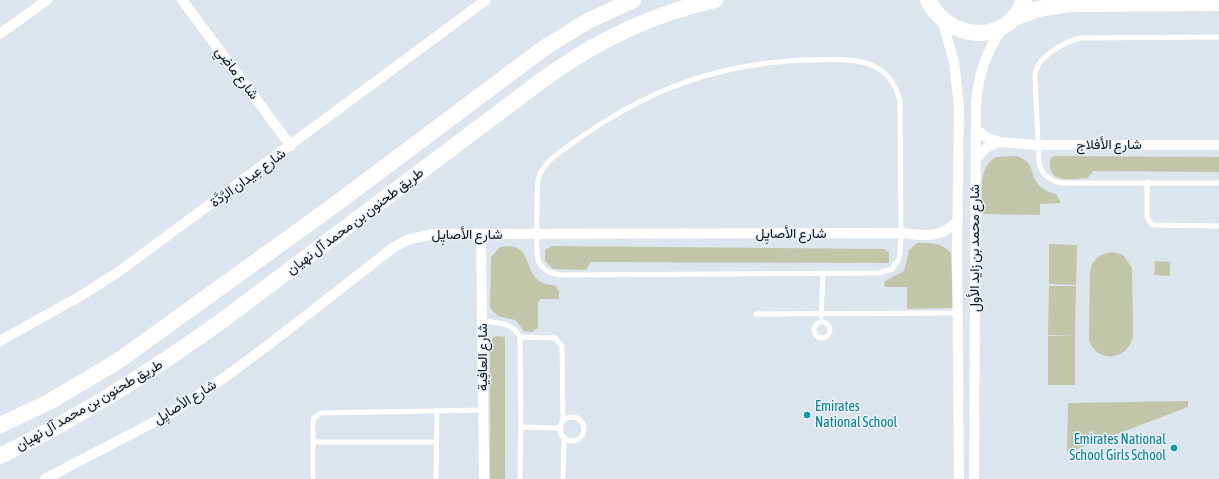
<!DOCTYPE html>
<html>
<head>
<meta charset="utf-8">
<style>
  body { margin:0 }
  canvas { display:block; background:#dce4ee }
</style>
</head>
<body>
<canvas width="1219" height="479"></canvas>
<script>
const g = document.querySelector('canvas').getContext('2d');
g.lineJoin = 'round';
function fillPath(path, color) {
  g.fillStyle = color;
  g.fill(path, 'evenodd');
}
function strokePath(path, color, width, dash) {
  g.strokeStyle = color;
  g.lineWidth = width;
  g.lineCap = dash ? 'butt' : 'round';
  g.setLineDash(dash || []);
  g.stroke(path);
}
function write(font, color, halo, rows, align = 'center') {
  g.font = font + ' "Asap Condensed",Vazirmatn,sans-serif';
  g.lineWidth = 3;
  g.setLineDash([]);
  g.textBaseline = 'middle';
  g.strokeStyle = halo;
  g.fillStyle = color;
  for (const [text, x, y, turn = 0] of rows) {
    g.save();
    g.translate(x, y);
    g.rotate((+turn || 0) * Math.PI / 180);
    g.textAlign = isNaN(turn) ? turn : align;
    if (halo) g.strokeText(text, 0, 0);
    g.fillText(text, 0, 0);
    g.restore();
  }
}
const green = new Path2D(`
  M 1015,156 C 1043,162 1022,186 1056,194 L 1061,203 L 1040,204 L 1040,215 L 983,214 C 983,195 976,169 996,157 Z
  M 1053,156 L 1219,157 L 1219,172 L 1093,171 L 1088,178 C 1070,179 1048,185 1050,160 Z
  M 917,243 C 931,243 941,242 951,253 L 953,306 L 951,308 L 907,309 L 907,287 L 885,287 L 884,285 L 885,281 L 904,271 L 909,250 Z
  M 1049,244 L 1077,245 L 1076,285 L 1049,284 Z
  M 509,246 C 530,247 525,269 538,280 C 544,285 549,284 556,286 L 559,292 L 559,299 L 541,299 L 538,302 L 538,328 L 532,332 L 524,331 L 515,320 L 498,316 L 490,308 L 491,257 L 500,247 Z
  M 552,246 L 884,249 L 889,253 L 889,263 L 591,262 L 586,270 L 553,269 L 545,261 L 545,250 Z
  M 1113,252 L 1123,255 L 1132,268 L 1133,335 C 1130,360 1097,365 1089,340 L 1090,273 C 1091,260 1100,253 1113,252 Z
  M 1155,261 L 1170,262 L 1170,276 L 1154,275 Z
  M 1049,286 L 1076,286 L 1075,336 L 1048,335 Z
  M 498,336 L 505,337 L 505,479 L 490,479 L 490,344 L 493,337 Z
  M 1048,336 L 1075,336 L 1075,385 L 1048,385 Z
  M 1188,401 L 1188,407 L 1067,453 L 1068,403 Z`);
const lane = new Path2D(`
  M 1219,37 L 1081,38 C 1064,42 1035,57 1035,77 L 1039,163 C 1042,175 1049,180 1061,183 L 1219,183
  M 803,60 C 843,60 888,52 900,101 L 901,233 L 900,253 L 899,259 L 892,269 L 879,273 L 560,275 C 550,273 542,270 538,260 C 536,255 537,188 538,180 C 540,172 545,165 551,159 C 630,98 702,65 803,60 Z
  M 1147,182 L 1147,217 L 1152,225 L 1219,226
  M 756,314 L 958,313
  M 821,317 L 823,273
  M 483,321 C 498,323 512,322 520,337 L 521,427 L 520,479
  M814 330a8 8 0 1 1 16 0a8 8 0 1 1-16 0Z
  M 520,337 L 555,338 L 562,346 L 563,421
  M560 429a12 12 0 1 1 24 0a12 12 0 1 1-24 0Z
  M 521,427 L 561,428
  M 313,442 L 436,442
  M 313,479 L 313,422 L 314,418 L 321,413 L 483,410
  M 436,479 L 437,412
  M 563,479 L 564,437`);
const street = new Path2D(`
  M 182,0 L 291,146
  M 942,20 L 954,62 L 959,106 L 957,249 L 959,479
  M 0,34 L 47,0
  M 976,129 L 986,137 L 999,142 L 1037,145 L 1219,145
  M 976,159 L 986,148 L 999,142
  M 481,235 L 484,479
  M 0,341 L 84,294 L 121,270 L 486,0
  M 45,479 L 173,412 L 221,380 L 267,346 L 394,247 L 407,240 L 434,234 L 901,233 C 925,235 940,240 958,220
  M 974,479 L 976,105 C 978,75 986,52 1003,27`);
const primary = new Path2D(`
  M 928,0 C 948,41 1007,47 1024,0
  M 1012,19 L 1038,9 L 1069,4 L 1219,3
  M 0,425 L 49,402 L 118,361 L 329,209 L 544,48 L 586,22 L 633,0
  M 0,456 C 78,418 152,371 223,320 L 541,81 C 594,42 651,14 715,0`);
const markers = [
  [807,415,4,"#0f9aa8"],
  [1174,448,4,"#0f9aa8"]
];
const streetNames = [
  ["شارع ماضِي",237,73,53],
  ["شارع الأفلاج",1109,145],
  ["شارع عِيدان الرَّدَّة",248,178,-36],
  ["طريق طحنون بن محمد آل نهيان",355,221,-37],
  ["شارع الأصايِل",791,234],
  ["شارع الأصايِل",467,235],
  ["شارع محمد بن زايد الأول",975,248,-90],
  ["شارع العافِية",483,357,-90],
  ["شارع الأصايِل",185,402,-32],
  ["طريق طحنون بن محمد آل نهيان",89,405,-30]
];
const cultureNames = [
  ["Emirates",815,407],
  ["National School",815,423],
  ["Emirates National",1166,440,"right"],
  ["School Girls School",1166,456,"right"]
];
fillPath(green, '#c2c6a9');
strokePath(lane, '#fff', 5);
strokePath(street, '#fff', 10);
strokePath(primary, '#fff', 16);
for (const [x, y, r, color] of markers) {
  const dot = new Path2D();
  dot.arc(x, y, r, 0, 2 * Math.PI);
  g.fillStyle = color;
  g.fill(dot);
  strokePath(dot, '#e9f1fb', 1.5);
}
write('14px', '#131519', '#e9f1fb', streetNames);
write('14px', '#0d838f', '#e9f1fb', cultureNames, 'left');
</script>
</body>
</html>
